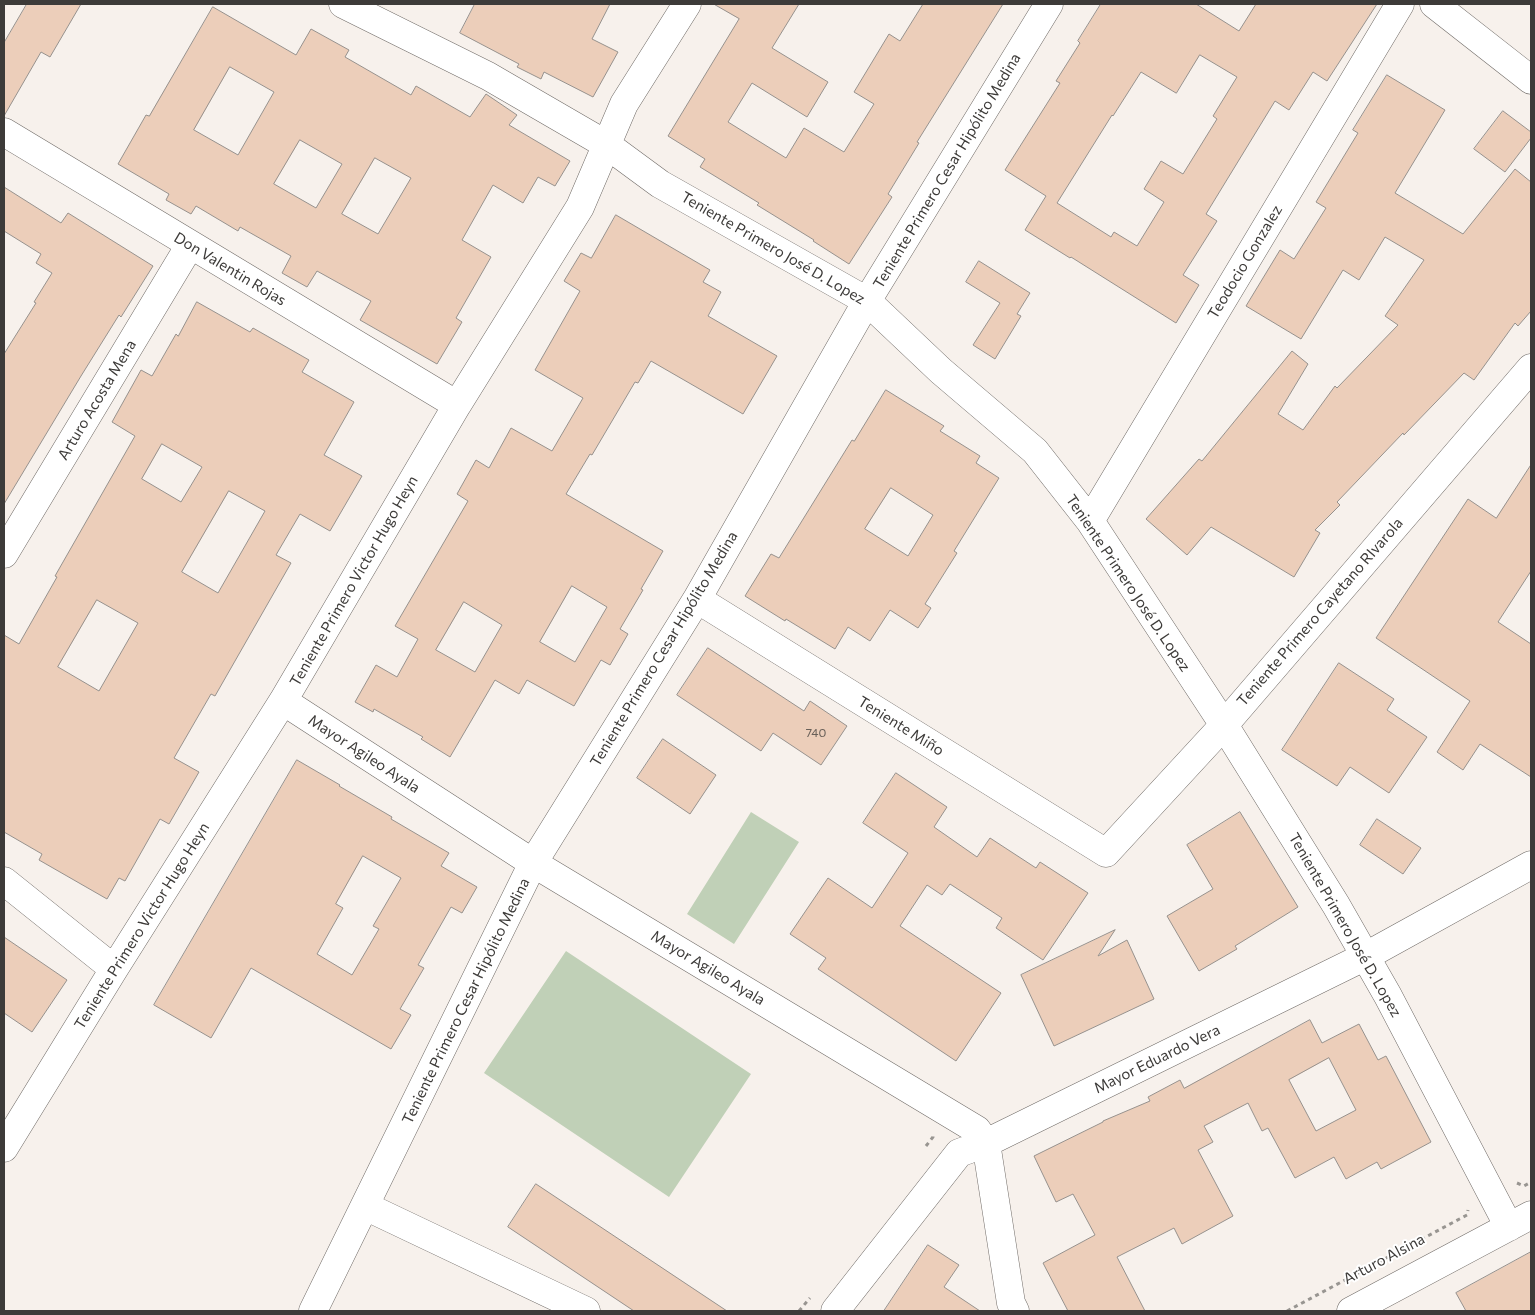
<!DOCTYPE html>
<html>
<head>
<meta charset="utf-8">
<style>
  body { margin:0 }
  #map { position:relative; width:1535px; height:1315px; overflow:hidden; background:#f7f1ec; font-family:Commissioner,sans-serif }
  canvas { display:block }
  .frame { position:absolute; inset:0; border:5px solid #3d3b39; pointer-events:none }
</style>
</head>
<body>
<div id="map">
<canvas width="1535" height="1315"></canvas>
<div class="frame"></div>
</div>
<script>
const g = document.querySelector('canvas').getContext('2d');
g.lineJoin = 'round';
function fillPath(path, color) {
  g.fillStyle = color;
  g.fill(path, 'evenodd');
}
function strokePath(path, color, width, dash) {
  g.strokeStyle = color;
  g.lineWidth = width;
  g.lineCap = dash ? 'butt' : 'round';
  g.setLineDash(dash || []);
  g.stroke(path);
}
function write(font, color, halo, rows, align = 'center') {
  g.font = font + ' Commissioner,sans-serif';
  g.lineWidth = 4;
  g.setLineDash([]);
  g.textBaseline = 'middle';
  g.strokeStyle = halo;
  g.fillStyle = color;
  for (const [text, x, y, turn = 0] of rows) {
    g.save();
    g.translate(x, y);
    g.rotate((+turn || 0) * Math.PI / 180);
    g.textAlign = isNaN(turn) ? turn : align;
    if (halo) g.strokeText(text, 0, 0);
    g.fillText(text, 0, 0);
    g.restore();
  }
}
const green = new Path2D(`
  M 751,812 L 799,842 L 734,944 L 687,914 Z
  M 566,951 L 751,1074 L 669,1197 L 484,1073 Z`);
const building = new Path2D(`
  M 27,4 L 81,4 L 50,57 L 41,52 L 4,116 L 4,43 Z
  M 475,4 L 610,4 L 592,39 L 618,52 L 593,97 L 544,72 L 541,79 L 517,67 L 519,64 L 460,33 Z
  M 714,4 L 799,4 L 772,48 L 828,82 L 807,117 L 752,83 L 728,122 L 786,158 L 804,128 L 844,152 L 874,104 L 854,92 L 889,34 L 900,41 L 923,4 L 1003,4 L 917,142 L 919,143 L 888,194 L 892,197 L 849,264 L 813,241 L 814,240 L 757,205 L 759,203 L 700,167 L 705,159 L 668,136 L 739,19 Z
  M 1101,4 L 1196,4 L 1239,31 L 1256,4 L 1377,4 L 1327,81 L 1313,72 L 1289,110 L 1275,101 L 1206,214 L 1217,221 L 1183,275 L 1199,285 L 1176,323 L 1071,257 L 1070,258 L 1025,230 L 1046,196 L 1005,170 L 1060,83 L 1056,81 L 1080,43 L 1078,41 ZM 1200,55 L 1237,77 L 1213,116 L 1217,119 L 1183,174 L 1161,161 L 1144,189 L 1164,202 L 1137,246 L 1114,232 L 1111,237 L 1057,203 L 1112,115 L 1113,116 L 1141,72 L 1176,93 Z
  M 213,7 L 296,55 L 311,29 L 349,50 L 345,57 L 411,95 L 416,86 L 470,117 L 486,94 L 517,115 L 509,125 L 570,161 L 555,186 L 538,177 L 523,203 L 493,185 L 462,240 L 491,257 L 456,318 L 462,322 L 437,364 L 360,320 L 371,301 L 317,271 L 307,287 L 282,273 L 291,256 L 240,227 L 238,231 L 196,206 L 191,214 L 166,200 L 169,194 L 118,164 L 146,115 L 149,116 ZM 230,67 L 274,92 L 238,155 L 194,130 ZM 300,140 L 342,164 L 316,208 L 274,184 ZM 375,158 L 411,178 L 378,234 L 342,214 Z
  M 1387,75 L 1445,110 L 1395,193 L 1463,234 L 1515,169 L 1531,182 L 1531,311 L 1518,326 L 1515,323 L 1474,380 L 1464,373 L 1404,435 L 1403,433 L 1337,502 L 1340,505 L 1315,530 L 1320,533 L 1294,577 L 1211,527 L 1187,555 L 1146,519 L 1199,459 L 1202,461 L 1292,351 L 1308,364 L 1278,414 L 1303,430 L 1335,386 L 1337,388 L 1398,325 L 1385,316 L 1424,260 L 1385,237 L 1359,280 L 1343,270 L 1301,339 L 1246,306 L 1280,250 L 1294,259 L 1326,208 L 1316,202 L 1358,133 L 1353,130 Z
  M 1503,111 L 1531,132 L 1531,138 L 1505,172 L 1474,149 Z
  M 4,187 L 61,223 L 68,213 L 153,266 L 121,317 L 119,315 L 81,376 L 4,504 L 4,354 L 36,303 L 34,302 L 52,273 L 36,263 L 41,254 L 4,231 Z
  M 616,215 L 710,270 L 703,282 L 721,292 L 708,316 L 777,356 L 743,414 L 651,361 L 638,383 L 635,382 L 592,455 L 590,454 L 566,494 L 663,551 L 641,589 L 643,590 L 620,629 L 628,634 L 610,665 L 601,660 L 574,706 L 527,680 L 519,694 L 495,680 L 450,757 L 421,739 L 423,737 L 374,709 L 373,712 L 355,702 L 376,665 L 397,677 L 418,639 L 395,626 L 468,501 L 457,494 L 476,460 L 489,468 L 511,428 L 552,451 L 583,398 L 535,370 L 580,291 L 564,281 L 581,253 L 591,258 ZM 572,586 L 607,607 L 575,662 L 540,642 ZM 464,602 L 502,625 L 475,672 L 436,650 Z
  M 979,261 L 1030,293 L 1017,314 L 1021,316 L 995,359 L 973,345 L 1000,303 L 966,282 Z
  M 197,302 L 250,332 L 253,328 L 309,360 L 302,372 L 354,402 L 324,455 L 362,476 L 330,531 L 300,514 L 276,555 L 291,563 L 215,696 L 211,694 L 174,758 L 199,772 L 169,824 L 160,819 L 125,881 L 119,878 L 107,899 L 39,860 L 42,854 L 4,832 L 4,635 L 19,644 L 57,577 L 55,576 L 135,436 L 112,422 L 141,370 L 152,376 L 176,334 L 178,336 ZM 162,444 L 202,467 L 181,502 L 142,479 ZM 229,491 L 265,511 L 218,593 L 182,572 ZM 97,600 L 138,623 L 99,691 L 58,667 Z
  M 886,390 L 944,426 L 940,431 L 980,456 L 976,463 L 999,478 L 954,551 L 957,553 L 925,604 L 931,608 L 918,628 L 890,610 L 870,641 L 848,627 L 835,649 L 786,619 L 785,621 L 745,596 L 771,554 L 779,558 L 852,440 L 854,441 ZM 891,488 L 933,515 L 908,556 L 865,529 Z
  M 1531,465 L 1531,571 L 1498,622 L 1531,644 L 1531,777 L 1480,744 L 1463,770 L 1437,752 L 1470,701 L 1376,638 L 1468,499 L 1496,518 Z
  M 708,648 L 804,711 L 810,701 L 847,726 L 821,765 L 773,733 L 761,751 L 677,695 Z
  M 1339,663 L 1394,699 L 1387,710 L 1427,737 L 1389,793 L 1350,767 L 1337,786 L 1282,750 Z
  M 663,739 L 716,775 L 690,814 L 637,778 Z
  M 297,760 L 340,785 L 339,786 L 392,817 L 391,819 L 449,853 L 441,866 L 477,887 L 462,913 L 451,907 L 418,965 L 424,968 L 400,1009 L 411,1015 L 391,1049 L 251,968 L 211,1038 L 154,1005 ZM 363,856 L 401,878 L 373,926 L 379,929 L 352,975 L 317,954 L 343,908 L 336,904 Z
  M 896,773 L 947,807 L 934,827 L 977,857 L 990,838 L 1036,868 L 1040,862 L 1088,893 L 1043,960 L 996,928 L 1002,918 L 950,884 L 942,895 L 927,885 L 900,926 L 1001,993 L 956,1061 L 818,969 L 826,958 L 790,934 L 828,878 L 872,908 L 908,853 L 863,823 Z
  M 1240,812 L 1298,907 L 1235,946 L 1237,949 L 1199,971 L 1167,916 L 1213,889 L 1187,845 Z
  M 1377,819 L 1421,848 L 1403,874 L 1360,845 Z
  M 1115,930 L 1098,956 L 1127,940 L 1154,999 L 1054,1046 L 1021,975 Z
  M 4,937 L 67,980 L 32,1032 L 4,1013 Z
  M 1310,1020 L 1322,1043 L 1359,1024 L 1378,1060 L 1386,1056 L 1431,1142 L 1381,1169 L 1377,1162 L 1346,1179 L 1334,1157 L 1295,1178 L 1268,1128 L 1262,1131 L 1248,1103 L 1204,1126 L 1213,1142 L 1198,1150 L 1233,1216 L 1182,1244 L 1174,1228 L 1117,1257 L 1145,1311 L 1068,1311 L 1043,1263 L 1095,1235 L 1073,1194 L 1056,1202 L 1034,1156 L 1103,1122 L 1103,1121 L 1150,1101 L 1148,1097 L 1180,1080 L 1184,1088 ZM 1329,1058 L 1356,1110 L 1316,1131 L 1289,1080 Z
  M 536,1184 L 727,1311 L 634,1311 L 508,1227 Z
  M 928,1245 L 959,1265 L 944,1287 L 980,1311 L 884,1311 Z
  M 1531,1252 L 1531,1311 L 1466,1311 L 1456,1293 Z`);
const path = new Path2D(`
  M 926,1146 L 933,1137 L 933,1135
  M 1517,1183 L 1524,1186 L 1531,1182
  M 799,1311 L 810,1298
  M 1287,1311 L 1467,1215 L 1468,1210`);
const minor = new Path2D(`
  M 343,4 L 488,76 L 607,145 L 660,184 L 867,301 L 941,371 L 1035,451 L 1090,521 L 1224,725 L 1336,905 L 1388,996 L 1509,1227
  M 1434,4 L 1531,80
  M 4,132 L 457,405
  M 1090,521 L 1400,4
  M 4,554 L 190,245
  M 697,599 L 1106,853 L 1224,725 L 1531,368
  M 283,701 L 533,863 L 977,1130 L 986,1143 L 1011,1303 L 1015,1311
  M 4,881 L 114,969
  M 4,1148 L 114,969 L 283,701 L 457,405 L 580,207 L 624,104 L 687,4
  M 365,1206 L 586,1311
  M 313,1311 L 533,863 L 697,599 L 867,301 L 1049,4
  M 835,1311 L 959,1153 L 986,1143 L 1366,956 L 1531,865
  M 1351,1311 L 1531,1215`);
const numberNames = [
  ["740",816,733]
];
const streetNames = [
  ["Teniente Primero Cesar Hipólito Medina",947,171,-59],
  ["Teniente Primero José D. Lopez",773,248,30],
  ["Teodocio Gonzalez",1245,262,-59],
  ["Don Valentin Rojas",230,269,31],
  ["Arturo Acosta Mena",97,400,-59],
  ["Teniente Primero Victor Hugo Heyn",354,581,-60],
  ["Teniente Primero José D. Lopez",1128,583,56],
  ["Teniente Primero Cayetano RIvarola",1320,612,-49],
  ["Teniente Primero Cesar Hipólito Medina",664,649,-59],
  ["Teniente Miño",901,726,32],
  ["Mayor Agileo Ayala",364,754,33],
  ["Teniente Primero José D. Lopez",1345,925,60],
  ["Teniente Primero Victor Hugo Heyn",142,926,-58],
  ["Mayor Agileo Ayala",708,968,31],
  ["Teniente Primero Cesar Hipólito Medina",466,1001,-64],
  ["Mayor Eduardo Vera",1157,1059,-26],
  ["Arturo Alsina",1384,1259,-28]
];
fillPath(green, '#c0d0b7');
fillPath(building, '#ecceba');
strokePath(building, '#96918d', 1);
strokePath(minor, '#6f6a66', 29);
strokePath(path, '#989591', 3, [4, 4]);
strokePath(minor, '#fff', 28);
write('12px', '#696059', null, numberNames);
write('15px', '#3d3b39', '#fff', streetNames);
</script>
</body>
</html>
